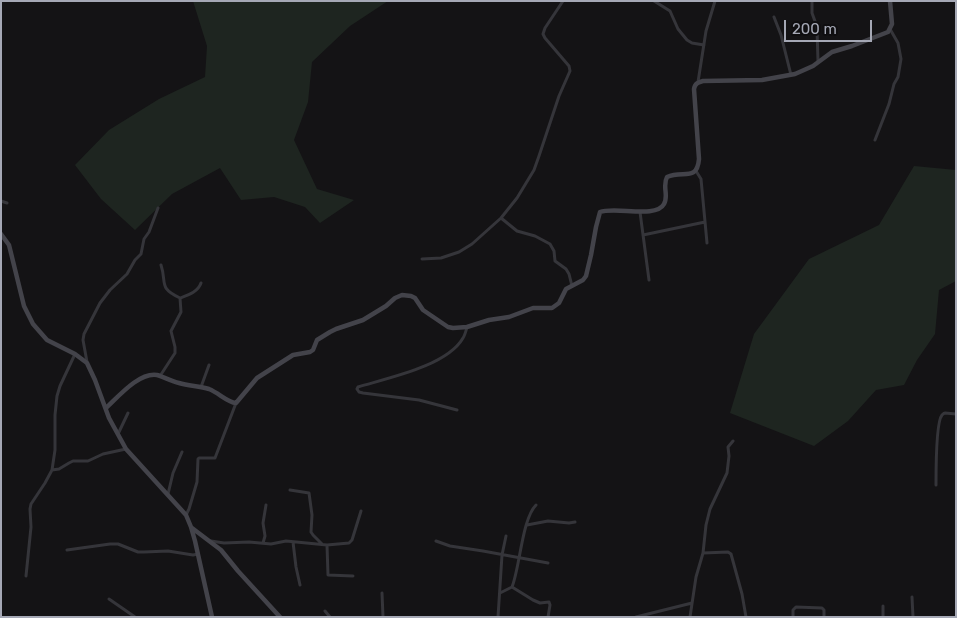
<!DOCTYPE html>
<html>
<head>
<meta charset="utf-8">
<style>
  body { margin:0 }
  #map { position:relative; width:957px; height:618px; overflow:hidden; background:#141315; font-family:Rubik,sans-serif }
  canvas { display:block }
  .frame { position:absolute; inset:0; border:2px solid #a5a8b5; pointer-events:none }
  .scale { position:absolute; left:784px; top:20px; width:88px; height:22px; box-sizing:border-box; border:2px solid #a5a8b5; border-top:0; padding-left:6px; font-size:15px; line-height:18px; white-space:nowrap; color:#a5a8b5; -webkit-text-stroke:4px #0f0e10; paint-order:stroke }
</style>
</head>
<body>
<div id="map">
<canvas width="957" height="618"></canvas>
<div class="frame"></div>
<div class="scale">200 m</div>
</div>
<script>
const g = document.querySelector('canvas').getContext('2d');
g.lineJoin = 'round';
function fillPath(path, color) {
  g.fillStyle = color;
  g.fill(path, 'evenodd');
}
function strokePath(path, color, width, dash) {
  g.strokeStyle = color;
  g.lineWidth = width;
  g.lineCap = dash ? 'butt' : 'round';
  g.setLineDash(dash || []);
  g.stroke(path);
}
const green = new Path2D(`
  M 193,1 L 388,1 L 350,26 L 312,62 L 308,102 L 294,140 L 317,189 L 354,200 L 320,223 L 305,207 L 274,197 L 241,200 L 220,168 L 172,194 L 135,230 L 101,199 L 75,165 L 109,130 L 159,99 L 205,77 L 207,46 Z
  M 914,166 L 956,170 L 956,281 L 939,290 L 935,334 L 917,360 L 904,385 L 876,390 L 848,421 L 814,446 L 730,413 L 754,334 L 809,259 L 879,225 Z`);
const street = new Path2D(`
  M 654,1 L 670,11 L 678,29 L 687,40 L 692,43 L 704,45
  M 812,1 L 812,13 L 816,24 L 817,29 L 818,61
  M 774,17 L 781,35 L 791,75
  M 698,82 L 706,31 L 715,1
  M 875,140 L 889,104 L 894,84 L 898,77 L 901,59 L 898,43 L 890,29
  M 696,171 L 701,179 L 707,243
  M 1,201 L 7,203
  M 640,212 L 649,280
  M 501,218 L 517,231 L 535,236 L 550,244 L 554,251 L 555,261 L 566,269 L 569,274 L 572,286
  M 643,235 L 705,222
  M 422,259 L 441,258 L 459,252 L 472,244 L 501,218 L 517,198 L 534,170 L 539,156 L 559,96 L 570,71 L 569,66 L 545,38 L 543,34 L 545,28 L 563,1
  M 161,265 C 167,283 158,288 180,298 C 188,295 198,292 201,283
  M 87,362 L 83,340 L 84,334 L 100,303 L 110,290 L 127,274 L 135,260 L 141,254 L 144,239 L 149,232 L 158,208
  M 160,376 L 175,353 L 175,347 L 171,331 L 181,312 L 180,298
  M 201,387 L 209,365
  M 457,410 L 419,400 L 363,393 L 359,392 L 357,389 L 358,387 C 388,378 447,366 463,338 C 465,335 466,331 467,327
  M 118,434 L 128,413
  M 52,470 L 55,450 L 55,415 L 57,396 L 60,386 L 75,354
  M 936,485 C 936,473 936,422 942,415 C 943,414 944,413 945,413 L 956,414
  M 290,490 L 309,493 L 312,515 L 311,532 L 313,535 L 322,544
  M 168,494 L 173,473 L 182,452
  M 186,515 L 189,509 L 197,482 L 198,459 L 199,458 L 215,458 L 236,403
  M 527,525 L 548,521 L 569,523 L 575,522
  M 211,541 L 224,543 L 249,542 L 271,544 L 286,541 L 327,545 L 349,543 L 352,540 L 361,511
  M 436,541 L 450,546 L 483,551 L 548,563
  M 293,542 L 296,567 L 300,585
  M 263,543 L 265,536 L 263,523 L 266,505
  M 327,545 L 328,575 L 353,576
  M 67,550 L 110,544 L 118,544 L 138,552 L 144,552 L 168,551 L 193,555 L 198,554
  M 703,553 L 728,552 L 731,554 L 742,594 L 746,617
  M 26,576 L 31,527 L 30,509 L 31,504 L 45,483 L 52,470 L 59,469 L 69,463 L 73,461 L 88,461 L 103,454 L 126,449
  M 512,587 L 533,600 L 540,603 L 549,602 L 550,605 L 548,617
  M 382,593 L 383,617
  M 500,593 L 512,587 C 520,567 522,519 536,505
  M 912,597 L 913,617
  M 109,599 L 135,617
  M 325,611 L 330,617
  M 498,617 L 502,555 L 506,536
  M 636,617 L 692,603
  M 690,617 L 696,577 L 703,553 L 706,525 L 710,509 L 727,473 L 729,456 L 728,447 L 733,441
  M 793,617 L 793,610 L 796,607 L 822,608 L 824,610 L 824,617
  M 883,617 L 883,606`);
const secondary = new Path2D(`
  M 1,234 L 9,245 L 24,306 L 33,324 L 47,340 L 75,354 L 87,363 L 95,380 L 109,418 L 126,449 L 186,515 L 191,527 L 195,541 L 212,617
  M 106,408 C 118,397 139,372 157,375 C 164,377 171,381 179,383 C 189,386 199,386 209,389 C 219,393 227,402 236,403 L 257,378 L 293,355 L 310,352 L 313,350 L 317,340 L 330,332 L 336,329 L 363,320 L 386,306 L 395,298 L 402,295 L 411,296 L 415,298 L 423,310 L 448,327 L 453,328 L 467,327 L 489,320 L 509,317 L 533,308 L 552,308 L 559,303 L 566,289 L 583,280 L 586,276 L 591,255 L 596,227 L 600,212 C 615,206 656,219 664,204 C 669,196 662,186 667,177 C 683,170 697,182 699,159 L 694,89 C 695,83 699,82 703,81 L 762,80 L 795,74 L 813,66 L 832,52 L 852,46 L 888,32 L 892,24 L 890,1
  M 192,528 L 221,550 L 238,571 L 280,617`);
fillPath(green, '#1e2520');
strokePath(street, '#35353a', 3);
strokePath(secondary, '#43434a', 4.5);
</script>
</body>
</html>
